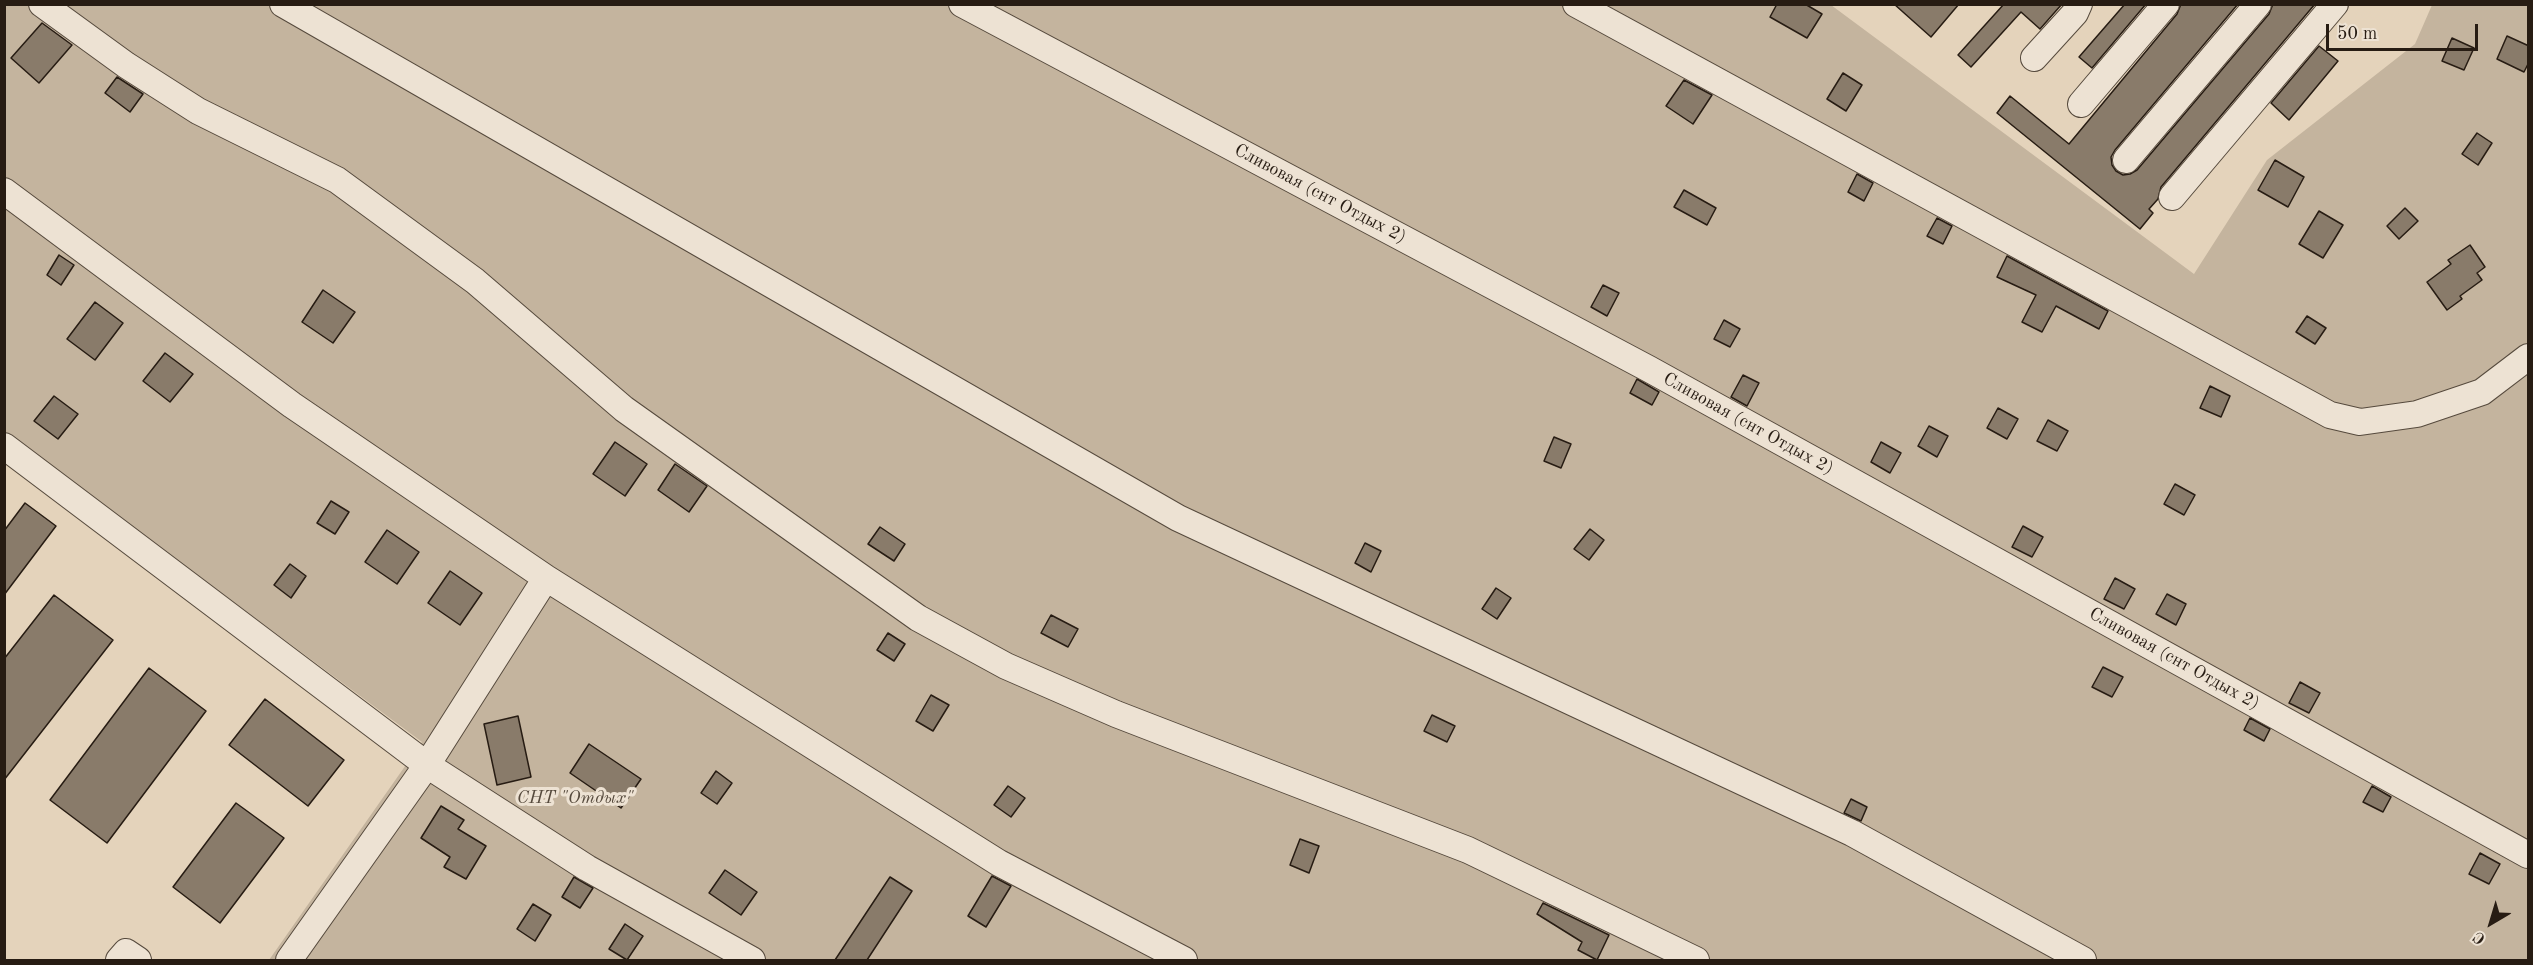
<!DOCTYPE html>
<html>
<head>
<meta charset="utf-8">
<style>
  body { margin:0 }
  #map { position:relative; width:2533px; height:965px; overflow:hidden; background:#e4d3bb; font-family:"Old Standard TT",serif }
  canvas { display:block }
  .frame { position:absolute; inset:0; border:6px solid #271c13; pointer-events:none }
  .north { position:absolute; left:2461px; top:893px; width:60px; height:60px; -webkit-text-stroke:4px #ede2d3; paint-order:stroke; rotate:218deg; font-size:16px; font-weight:700; line-height:24px; text-align:center; color:#271c13 }
  .north::after { content:''; display:block; margin:auto; width:21px; height:27px; background:#271c13; clip-path:polygon(50% 0,100% 100%,50% 72%,0 100%) }
  .scale { position:absolute; left:2326px; top:24px; width:152px; height:27px; box-sizing:border-box; border:3px solid #271c13; border-top:0; padding-left:8px; font-size:18px; line-height:21px; white-space:nowrap; color:#271c13; -webkit-text-stroke:4px #ede2d3; paint-order:stroke }
</style>
</head>
<body>
<div id="map">
<canvas width="2533" height="965"></canvas>
<div class="frame"></div>
<div class="north">С</div>
<div class="scale">50 m</div>
</div>
<script>
const g = document.querySelector('canvas').getContext('2d');
g.lineJoin = 'round';
function fillPath(path, color) {
  g.fillStyle = color;
  g.fill(path, 'evenodd');
}
function strokePath(path, color, width, dash) {
  g.strokeStyle = color;
  g.lineWidth = width;
  g.lineCap = dash ? 'butt' : 'round';
  g.setLineDash(dash || []);
  g.stroke(path);
}
function write(font, color, halo, rows, align = 'center') {
  g.font = font + ' "Old Standard TT",serif';
  g.lineWidth = 6;
  g.setLineDash([]);
  g.textBaseline = 'middle';
  g.strokeStyle = halo;
  g.fillStyle = color;
  for (const [text, x, y, turn = 0] of rows) {
    g.save();
    g.translate(x, y);
    g.rotate((+turn || 0) * Math.PI / 180);
    g.textAlign = isNaN(turn) ? turn : align;
    if (halo) g.strokeText(text, 0, 0);
    g.fillText(text, 0, 0);
    g.restore();
  }
}
const green = new Path2D(`
  M 4,5 L 1831,5 L 2194,274 L 2267,160 L 2415,44 L 2432,5 L 2528,5 L 2528,960 L 269,960 L 422,742 L 5,432 Z`);
const building = new Path2D(`
  M 1777,4 L 1805,4 L 1822,14 L 1807,38 L 1770,17 Z
  M 1894,4 L 1959,4 L 1931,37 Z
  M 2004,4 L 2062,4 L 2040,29 L 2021,12 L 1971,67 L 1958,55 Z
  M 2125,4 L 2146,4 L 2092,68 L 2079,57 Z
  M 2181,4 L 2238,4 L 2115,150 L 2111,157 L 2112,165 L 2116,171 L 2123,175 L 2130,174 L 2137,170 L 2269,14 L 2273,4 L 2315,4 L 2161,187 L 2158,199 L 2149,209 L 2153,213 L 2140,229 L 1997,113 L 2010,96 L 2069,144 L 2177,14 Z
  M 42,23 L 72,45 L 39,83 L 11,58 Z
  M 2507,36 L 2529,46 L 2529,62 L 2524,72 L 2497,59 Z
  M 2452,38 L 2474,48 L 2464,70 L 2442,61 Z
  M 2319,46 L 2338,61 L 2289,120 L 2271,103 Z
  M 1843,73 L 1862,85 L 1846,111 L 1827,99 Z
  M 117,77 L 143,94 L 130,112 L 105,93 Z
  M 1684,80 L 1712,95 L 1693,124 L 1666,106 Z
  M 2477,133 L 2492,143 L 2478,165 L 2462,154 Z
  M 2275,160 L 2304,177 L 2288,207 L 2258,190 Z
  M 1857,174 L 1873,183 L 1864,201 L 1848,192 Z
  M 1684,190 L 1716,208 L 1707,225 L 1674,207 Z
  M 2405,208 L 2418,221 L 2399,239 L 2387,226 Z
  M 2319,211 L 2343,225 L 2323,258 L 2299,244 Z
  M 1937,218 L 1952,226 L 1943,244 L 1927,236 Z
  M 2470,245 L 2485,267 L 2477,273 L 2482,280 L 2460,296 L 2462,299 L 2447,310 L 2427,282 L 2451,264 L 2448,260 Z
  M 59,255 L 74,265 L 61,285 L 47,275 Z
  M 2007,256 L 2108,311 L 2099,329 L 2056,306 L 2042,332 L 2022,322 L 2036,295 L 1997,277 Z
  M 1603,285 L 1619,293 L 1607,316 L 1591,307 Z
  M 323,290 L 355,312 L 333,343 L 302,322 Z
  M 95,302 L 123,323 L 95,360 L 67,339 Z
  M 2307,316 L 2326,328 L 2315,344 L 2296,332 Z
  M 1724,320 L 1740,329 L 1730,347 L 1714,339 Z
  M 165,353 L 193,374 L 170,402 L 143,381 Z
  M 1743,375 L 1759,383 L 1747,406 L 1731,397 Z
  M 1637,379 L 1659,392 L 1652,405 L 1630,393 Z
  M 2210,386 L 2230,396 L 2221,417 L 2200,408 Z
  M 54,396 L 78,414 L 58,439 L 34,421 Z
  M 1998,408 L 2018,419 L 2007,439 L 1987,428 Z
  M 2048,420 L 2068,431 L 2057,451 L 2037,441 Z
  M 1929,426 L 1948,436 L 1937,457 L 1918,446 Z
  M 1554,437 L 1571,444 L 1561,468 L 1544,461 Z
  M 615,442 L 647,464 L 625,496 L 593,474 Z
  M 1881,442 L 1901,453 L 1890,473 L 1871,462 Z
  M 675,464 L 707,486 L 689,512 L 658,490 Z
  M 2175,484 L 2195,495 L 2184,515 L 2164,504 Z
  M 331,501 L 349,512 L 335,534 L 317,523 Z
  M 25,503 L 56,526 L 4,595 L 4,531 Z
  M 2023,526 L 2043,537 L 2032,557 L 2012,547 Z
  M 880,527 L 905,544 L 894,561 L 868,544 Z
  M 1590,529 L 1604,540 L 1589,560 L 1574,549 Z
  M 387,530 L 419,552 L 397,584 L 365,562 Z
  M 1365,543 L 1381,551 L 1371,572 L 1355,563 Z
  M 290,564 L 306,576 L 291,598 L 274,585 Z
  M 450,571 L 482,593 L 460,625 L 428,603 Z
  M 2115,578 L 2135,589 L 2124,609 L 2104,599 Z
  M 1496,588 L 1511,598 L 1497,619 L 1482,609 Z
  M 2167,594 L 2186,604 L 2176,625 L 2156,614 Z
  M 54,595 L 113,640 L 4,780 L 4,659 Z
  M 1051,615 L 1078,629 L 1068,647 L 1041,633 Z
  M 888,633 L 905,644 L 894,661 L 877,650 Z
  M 2103,667 L 2123,677 L 2112,697 L 2092,687 Z
  M 149,668 L 206,711 L 107,843 L 50,800 Z
  M 2300,682 L 2320,693 L 2309,713 L 2289,703 Z
  M 931,695 L 949,705 L 933,731 L 916,721 Z
  M 265,699 L 344,760 L 308,806 L 229,745 Z
  M 1432,715 L 1455,726 L 1447,742 L 1424,731 Z
  M 518,716 L 531,777 L 497,785 L 484,724 Z
  M 2250,718 L 2270,729 L 2264,741 L 2244,730 Z
  M 589,744 L 641,779 L 621,808 L 570,773 Z
  M 716,771 L 732,783 L 717,804 L 701,793 Z
  M 1008,786 L 1025,798 L 1011,817 L 994,805 Z
  M 2372,786 L 2391,797 L 2383,812 L 2363,802 Z
  M 1851,799 L 1867,807 L 1861,821 L 1844,813 Z
  M 236,803 L 284,838 L 220,923 L 173,887 Z
  M 441,806 L 464,820 L 458,829 L 486,846 L 466,879 L 444,867 L 450,857 L 421,838 Z
  M 1300,839 L 1319,846 L 1309,873 L 1290,865 Z
  M 2480,853 L 2500,864 L 2489,884 L 2469,874 Z
  M 725,870 L 757,892 L 741,915 L 709,893 Z
  M 992,876 L 1011,886 L 986,927 L 968,916 Z
  M 574,877 L 593,888 L 580,908 L 562,897 Z
  M 890,877 L 912,891 L 867,960 L 835,960 Z
  M 1543,903 L 1609,935 L 1597,960 L 1578,950 L 1582,942 L 1537,914 Z
  M 533,904 L 551,915 L 535,941 L 517,929 Z
  M 625,924 L 643,936 L 627,960 L 609,949 Z`);
const minor = new Path2D(`
  M 42,4 L 126,65 L 198,111 L 337,180 L 475,281 L 624,409 L 918,618 L 1006,666 L 1116,714 L 1468,850 L 1696,960
  M 283,4 L 1178,518 L 1852,833 L 2083,960
  M 962,4 L 1649,369 L 2528,855
  M 1576,4 L 2330,415 L 2360,422 L 2417,414 L 2482,392 L 2528,357
  M 2034,58 L 2075,13 L 2079,4
  M 2081,104 L 2166,4
  M 2126,160 L 2258,4
  M 4,191 L 292,405 L 546,578 L 999,863 L 1184,960
  M 2172,197 L 2335,4
  M 4,446 L 427,765 L 587,868 L 752,960
  M 119,960 L 126,952 L 138,960
  M 289,960 L 427,765 L 546,578`);
const streetNames = [
  ["Сливовая (снт Отдых 2)",1320,194,28],
  ["Сливовая (снт Отдых 2)",1748,424,29],
  ["Сливовая (снт Отдых 2)",2174,659,29]
];
const parkNames = [
  ["СНТ \"Отдых\"",575,798]
];
fillPath(green, '#c4b49e');
fillPath(building, '#897b6a');
strokePath(building, '#271c13', 1.5);
strokePath(minor, '#564a3d', 28);
strokePath(minor, '#ede2d3', 26);
write('18px', '#271c13', '#ede2d3', streetNames);
write('italic 18px', '#564a3d', '#ede2d3', parkNames);
</script>
</body>
</html>
